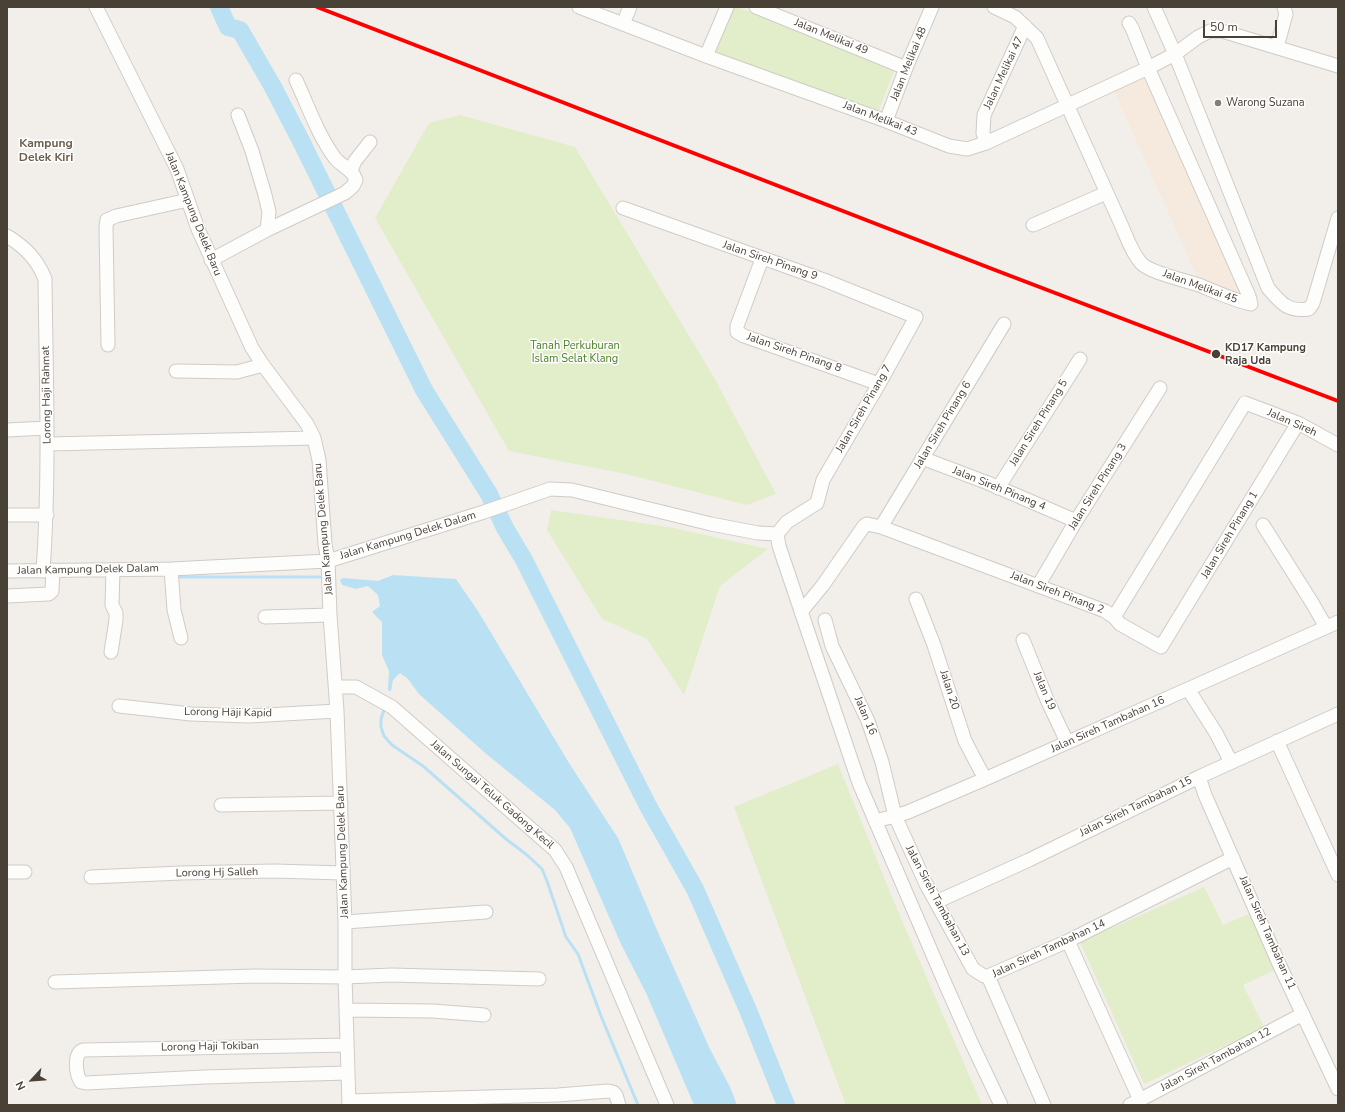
<!DOCTYPE html>
<html>
<head>
<meta charset="utf-8">
<style>
  body { margin:0 }
  #map { position:relative; width:1345px; height:1112px; overflow:hidden; background:#f2efeb; font-family:"Nunito Sans",sans-serif }
  canvas { display:block }
  .frame { position:absolute; inset:0; border:8px solid #494036; pointer-events:none }
  .north { position:absolute; left:12px; top:1060px; width:40px; height:40px; -webkit-text-stroke:3px #fff; paint-order:stroke; rotate:244deg; font-size:11px; font-weight:700; line-height:16px; text-align:center; color:#494036 }
  .north::after { content:''; display:block; margin:auto; width:14px; height:18px; background:#494036; clip-path:polygon(50% 0,100% 100%,50% 72%,0 100%) }
  .scale { position:absolute; left:1203px; top:20px; width:74px; height:18px; box-sizing:border-box; border:2px solid #494036; border-top:0; padding-left:5px; font-size:12px; line-height:14px; white-space:nowrap; color:#494036; -webkit-text-stroke:3px #fff; paint-order:stroke }
</style>
</head>
<body>
<div id="map">
<canvas width="1345" height="1112"></canvas>
<div class="frame"></div>
<div class="north">N</div>
<div class="scale">50 m</div>
</div>
<script>
const g = document.querySelector('canvas').getContext('2d');
g.lineJoin = 'round';
function fillPath(path, color) {
  g.fillStyle = color;
  g.fill(path, 'evenodd');
}
function strokePath(path, color, width, dash) {
  g.strokeStyle = color;
  g.lineWidth = width;
  g.lineCap = dash ? 'butt' : 'round';
  g.setLineDash(dash || []);
  g.stroke(path);
}
function write(font, color, halo, rows, align = 'center') {
  g.font = font + ' "Nunito Sans",sans-serif';
  g.lineWidth = 3;
  g.setLineDash([]);
  g.textBaseline = 'middle';
  g.strokeStyle = halo;
  g.fillStyle = color;
  for (const [text, x, y, turn = 0] of rows) {
    g.save();
    g.translate(x, y);
    g.rotate((+turn || 0) * Math.PI / 180);
    g.textAlign = isNaN(turn) ? turn : align;
    if (halo) g.strokeText(text, 0, 0);
    g.fillText(text, 0, 0);
    g.restore();
  }
}
const commercial = new Path2D(`
  M 1147,74 L 1245,299 L 1199,281 L 1113,89 Z`);
const green = new Path2D(`
  M 733,7 L 738,7 L 894,71 L 878,113 L 716,52 Z
  M 460,115 L 575,147 L 715,379 L 776,494 L 747,505 L 626,474 L 509,451 L 375,218 L 429,123 Z
  M 551,510 L 669,527 L 768,549 L 720,586 L 684,695 L 647,639 L 602,619 L 547,530 Z
  M 838,764 L 894,902 L 982,1105 L 846,1105 L 734,807 Z
  M 1204,887 L 1223,925 L 1251,913 L 1277,969 L 1243,985 L 1264,1027 L 1144,1084 L 1080,942 Z`);
const water = new Path2D(`
  M 393,575 L 456,579 L 478,611 L 569,763 L 618,838 L 657,930 L 709,1047 L 731,1089 L 737,1105 L 694,1105 L 647,995 L 621,944 L 570,828 L 555,810 L 484,752 L 419,694 L 408,679 L 400,673 L 393,680 L 391,691 L 389,691 L 388,689 L 389,671 L 382,655 L 382,622 L 372,612 L 380,606 L 378,595 L 368,586 L 356,589 L 342,585 L 340,580 L 343,578 L 378,581 Z`);
const stream = new Path2D(`
  M 177,577 L 320,577
  M 384,710 L 381,719 L 381,727 L 384,736 L 392,745 L 423,766 L 506,839 L 527,855 L 542,869 L 547,881 L 566,937 L 578,954 L 601,1016 L 638,1105`);
const river = new Path2D(`
  M 219,7 L 228,27 L 240,30 L 273,87 L 301,141 L 424,390 L 489,494 L 505,528 L 524,560 L 648,806 L 695,889 L 748,1010 L 786,1105`);
const minor = new Path2D(`
  M 96,7 L 177,169 L 198,229 L 252,348 L 263,365 L 307,424 L 314,438 L 319,460 L 325,544 L 328,561 L 330,615 L 337,711 L 345,922 L 345,977 L 349,1105
  M 579,7 L 706,56 L 886,121 L 949,146 L 967,149 L 986,143 L 1148,68 L 1175,54 L 1198,37 L 1210,31 L 1222,31 L 1338,66
  M 756,7 L 906,68
  M 994,7 L 1015,17 L 1037,38 L 1120,222 C 1126,235 1131,252 1141,263 C 1150,273 1185,280 1199,285 C 1216,292 1233,300 1251,304 L 1249,296 L 1148,68 L 1132,28 L 1129,23
  M 1154,7 L 1175,54 L 1268,288 C 1281,303 1287,312 1309,309 L 1313,303 L 1338,218
  M 623,24 L 630,7
  M 1277,47 L 1286,14 L 1284,7
  M 706,56 L 727,7
  M 238,115 L 252,151 L 265,195 L 269,212 L 267,230
  M 886,121 L 906,68 L 932,7
  M 986,143 L 983,133 L 984,115 L 1025,26
  M 351,170 L 355,161 L 370,142
  M 623,208 L 824,280 L 916,317 L 879,384 L 823,480 L 817,503 L 787,522 L 777,534
  M 1033,225 L 1106,193
  M 7,236 C 25,247 37,259 45,279 C 46,376 50,473 43,571
  M 762,259 L 737,326 L 737,332 L 744,336 L 879,384
  M 211,260 L 267,230 L 345,193 L 353,186 L 356,180 C 352,168 342,167 335,158 C 318,135 308,106 296,80
  M 108,345 L 106,227 L 107,220 L 116,216 L 188,200
  M 176,371 L 237,372 L 263,365
  M 7,430 L 47,428
  M 48,444 L 314,438
  M 922,458 L 988,483 L 1076,521
  M 998,488 L 1080,359
  M 7,515 L 47,515
  M 1263,525 L 1311,601 L 1326,627
  M 881,527 L 1004,324
  M 777,534 L 779,546 L 859,783 L 944,981 L 971,1042 L 1001,1105
  M 171,569 L 174,610 L 181,638
  M 7,571 L 171,569 L 328,561 L 484,512 L 550,489 L 572,490 L 711,524 L 758,533 L 777,534
  M 1038,586 L 1076,521 L 1160,388
  M 7,596 L 49,594 L 52,591 L 53,570
  M 916,599 L 934,645 L 965,741 L 985,779
  M 801,612 L 823,585 L 864,526 L 867,524 L 881,527 L 1105,611 L 1114,617 L 1245,403 L 1298,423 L 1338,445
  M 265,617 L 330,615
  M 1114,617 L 1120,624 L 1161,647 L 1298,423
  M 825,620 L 832,646 L 868,721 L 882,762 L 895,816 L 926,884 L 973,969 L 984,976 L 988,976
  M 1023,640 L 1048,702 L 1067,742
  M 111,652 L 116,620 L 116,613 L 112,605 L 113,570
  M 336,687 L 356,687 L 392,707 L 555,850 L 566,867 L 667,1105
  M 1188,689 L 1216,733 L 1231,762
  M 119,706 L 191,714 L 249,716 L 337,711
  M 1277,741 L 1338,875
  M 1199,777 L 1205,795 L 1280,966 L 1338,1089
  M 221,805 L 341,803
  M 875,821 L 895,816 L 908,812 L 985,779 L 1188,689 L 1338,622
  M 7,872 L 25,872
  M 91,877 L 181,873 L 274,871 L 343,873
  M 936,902 L 1029,860 L 1199,777 L 1338,714
  M 345,922 L 486,912
  M 1068,941 L 1140,1100
  M 988,976 L 1068,941 L 1233,858
  M 988,976 L 1044,1105
  M 55,982 L 255,976 L 345,977 L 392,975 L 539,979
  M 347,1010 L 433,1011 L 484,1015
  M 347,1045 L 83,1050 C 73,1054 76,1075 81,1082 L 86,1083 L 204,1077 L 348,1073
  M 349,1101 L 558,1095 L 608,1091 L 613,1092 L 616,1095 L 619,1105
  M 1130,1105 L 1303,1014`);
const rail1 = new Path2D(`
  M 317,7 L 995,270 L 1338,401`);
const markers = [
  [1218,103,4,"#847d75"],
  [1216,354,5,"#494036"]
];
const streetNames = [
  ["Jalan Melikai 49",831,37,22],
  ["Jalan Melikai 48",909,64,-68],
  ["Jalan Melikai 47",1004,73,-65],
  ["Jalan Melikai 43",880,119,21],
  ["Jalan Kampung Delek Baru",193,214,68],
  ["Jalan Sireh Pinang 9",770,261,19],
  ["Jalan Melikai 45",1200,287,20],
  ["Jalan Sireh Pinang 8",794,353,19],
  ["Lorong Haji Rahmat",47,395,-91],
  ["Jalan Sireh Pinang 7",864,409,-60],
  ["Jalan Sireh Pinang 5",1039,423,-58],
  ["Jalan Sireh",1292,423,24],
  ["Jalan Sireh Pinang 6",943,425,-59],
  ["Jalan Sireh Pinang 3",1098,487,-58],
  ["Jalan Sireh Pinang 4",999,489,22],
  ["Jalan Kampung Delek Baru",324,529,-95],
  ["Jalan Sireh Pinang 1",1230,535,-59],
  ["Jalan Kampung Delek Dalam",408,536,-17],
  ["Jalan Kampung Delek Dalam",88,570,-1],
  ["Jalan Sireh Pinang 2",1057,593,21],
  ["Jalan 20",949,690,72],
  ["Jalan 19",1044,691,67],
  ["Lorong Haji Kapid",228,713,1],
  ["Jalan 16",865,716,67],
  ["Jalan Sireh Tambahan 16",1108,725,-24],
  ["Jalan Sungai Teluk Gadong Kecil",492,795,41],
  ["Jalan Sireh Tambahan 15",1136,807,-26],
  ["Jalan Kampung Delek Baru",343,852,-92],
  ["Lorong Hj Salleh",217,873,-1],
  ["Jalan Sireh Tambahan 13",937,901,62],
  ["Jalan Sireh Tambahan 11",1267,933,66],
  ["Jalan Sireh Tambahan 14",1049,949,-25],
  ["Lorong Haji Tokiban",210,1047,-1],
  ["Jalan Sireh Tambahan 12",1216,1060,-28]
];
const poiNames = [
  ["Warong Suzana",1226,103]
];
const parkNames = [
  ["Tanah Perkuburan",575,346],
  ["Islam Selat Klang",575,359]
];
const stopNames = [
  ["KD17 Kampung",1225,348],
  ["Raja Uda",1225,361]
];
const neighbourhoodNames = [
  ["Kampung",46,144],
  ["Delek Kiri",46,158]
];
fillPath(commercial, '#f5eadd');
fillPath(green, '#e2edc9');
fillPath(water, '#b9e0f3');
strokePath(stream, '#b9e0f3', 3);
strokePath(river, '#b9e0f3', 18);
strokePath(minor, '#cfcbc7', 15);
strokePath(minor, '#fdfdfc', 13);
strokePath(rail1, '#f00', 4);
for (const [x, y, r, color] of markers) {
  const dot = new Path2D();
  dot.arc(x, y, r, 0, 2 * Math.PI);
  g.fillStyle = color;
  g.fill(dot);
  strokePath(dot, '#fff', 1.5);
}
write('11px', '#494036', '#fff', streetNames);
write('11px', '#494036', '#fff', poiNames, 'left');
write('11px', '#4d8024', '#fff', parkNames);
write('bold 11px', '#494036', '#fff', stopNames, 'left');
write('bold 12px', '#6d5e4c', '#fff', neighbourhoodNames);
</script>
</body>
</html>
